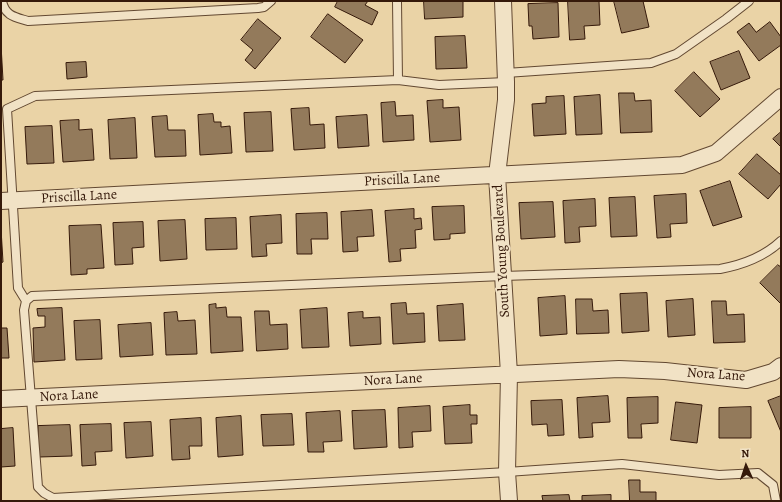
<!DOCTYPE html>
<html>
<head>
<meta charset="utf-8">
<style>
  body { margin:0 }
  #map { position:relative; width:782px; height:502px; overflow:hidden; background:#ead3a6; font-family:Alegreya,serif }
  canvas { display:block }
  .frame { position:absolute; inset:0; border:2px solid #35190a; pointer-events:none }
  .north { position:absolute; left:726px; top:446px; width:40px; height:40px; -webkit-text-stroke:3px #f1e2c5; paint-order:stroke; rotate:357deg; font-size:11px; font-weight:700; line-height:16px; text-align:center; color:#35190a }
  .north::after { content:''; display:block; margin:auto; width:14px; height:18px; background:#35190a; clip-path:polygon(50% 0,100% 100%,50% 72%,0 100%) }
</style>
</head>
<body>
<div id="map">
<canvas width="782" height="502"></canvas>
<div class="frame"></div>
<div class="north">N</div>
</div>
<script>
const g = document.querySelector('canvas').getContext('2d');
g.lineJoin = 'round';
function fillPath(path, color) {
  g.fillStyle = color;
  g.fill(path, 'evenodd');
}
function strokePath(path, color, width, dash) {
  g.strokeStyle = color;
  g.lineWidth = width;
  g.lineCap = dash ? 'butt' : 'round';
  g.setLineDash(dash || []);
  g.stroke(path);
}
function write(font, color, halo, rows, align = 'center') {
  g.font = font + ' Alegreya,serif';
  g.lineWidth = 4;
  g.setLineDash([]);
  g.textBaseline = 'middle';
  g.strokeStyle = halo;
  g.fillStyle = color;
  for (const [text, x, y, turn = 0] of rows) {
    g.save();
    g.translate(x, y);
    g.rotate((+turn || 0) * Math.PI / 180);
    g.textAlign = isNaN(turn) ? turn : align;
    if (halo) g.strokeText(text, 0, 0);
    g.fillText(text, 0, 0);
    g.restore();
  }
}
const building = new Path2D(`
  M 338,1 L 368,1 L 365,5 L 378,12 L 372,25 L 335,7 Z
  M 424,1 L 463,1 L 463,17 L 425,19 Z
  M 568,1 L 599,1 L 600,25 L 584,26 L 585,39 L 570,40 Z
  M 614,1 L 643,1 L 649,27 L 622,33 Z
  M 558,3 L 559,37 L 533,39 L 532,26 L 529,26 L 528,4 Z
  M 328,14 L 363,40 L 345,63 L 311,37 Z
  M 258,19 L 281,38 L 255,69 L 245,60 L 253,50 L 241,40 Z
  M 770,22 L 781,37 L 781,45 L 759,61 L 737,32 L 749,23 L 756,32 Z
  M 465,36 L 467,68 L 436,69 L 435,37 Z
  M 1,45 L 3,80 L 1,80 Z
  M 739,51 L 750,78 L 721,90 L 710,62 Z
  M 86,62 L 87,77 L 67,79 L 66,63 Z
  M 694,72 L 720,99 L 700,117 L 675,91 Z
  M 619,93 L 634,93 L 635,101 L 651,100 L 652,132 L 621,133 Z
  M 600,95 L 602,134 L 576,135 L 574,97 Z
  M 564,96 L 566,134 L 534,136 L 532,104 L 546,103 L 546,97 Z
  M 443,100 L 443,108 L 459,107 L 461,140 L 430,142 L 427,101 Z
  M 395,102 L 396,116 L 413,115 L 414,140 L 383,142 L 381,103 Z
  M 309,108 L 310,125 L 324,124 L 325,148 L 294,150 L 291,109 Z
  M 271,112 L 273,151 L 246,152 L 244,113 Z
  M 213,114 L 214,122 L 221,122 L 221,127 L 230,126 L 232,153 L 200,155 L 198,115 Z
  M 367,115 L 369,146 L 338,148 L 336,117 Z
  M 167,116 L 168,130 L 185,130 L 186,156 L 155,157 L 152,117 Z
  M 135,118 L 137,158 L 110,159 L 108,120 Z
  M 79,120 L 79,130 L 92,129 L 94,160 L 63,162 L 60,121 Z
  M 52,126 L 54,163 L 27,164 L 25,127 Z
  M 781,132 L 781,147 L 773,139 Z
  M 757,154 L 781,175 L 781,184 L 768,199 L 739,174 Z
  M 730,181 L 742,217 L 713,226 L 700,191 Z
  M 686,194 L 687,223 L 670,224 L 671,237 L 657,238 L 654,196 Z
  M 635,197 L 637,236 L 611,237 L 609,198 Z
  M 595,199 L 596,226 L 579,227 L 580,242 L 565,243 L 563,201 Z
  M 553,202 L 555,237 L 521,239 L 519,203 Z
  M 464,206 L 465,233 L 450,234 L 450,239 L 434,240 L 432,207 Z
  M 414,209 L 414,219 L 421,218 L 422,229 L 415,230 L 416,248 L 400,249 L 401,261 L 389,262 L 385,211 Z
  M 372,210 L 374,236 L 357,237 L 358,251 L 343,252 L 341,212 Z
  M 327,213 L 328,239 L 311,239 L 312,254 L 297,254 L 296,214 Z
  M 281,215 L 282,243 L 266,244 L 267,256 L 252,257 L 250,217 Z
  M 236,218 L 237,249 L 206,250 L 205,219 Z
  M 185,220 L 187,259 L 160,261 L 158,221 Z
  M 143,222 L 144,247 L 132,248 L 133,264 L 115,265 L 113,223 Z
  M 101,225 L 104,268 L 87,269 L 87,274 L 71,275 L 69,226 Z
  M 1,229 L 3,262 L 1,263 Z
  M 778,265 L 781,267 L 781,304 L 760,283 Z
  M 647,293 L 649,331 L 622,333 L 620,294 Z
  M 565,296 L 567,334 L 540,336 L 538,298 Z
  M 576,299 L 592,299 L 593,311 L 608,310 L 609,333 L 577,334 Z
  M 693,299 L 695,335 L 668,337 L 666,301 Z
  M 712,301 L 726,301 L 727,315 L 744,314 L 745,342 L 714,343 Z
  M 406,303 L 407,314 L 424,313 L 425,342 L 393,344 L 391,304 Z
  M 216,304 L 216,308 L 226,307 L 227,317 L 241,317 L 243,351 L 211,353 L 209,305 Z
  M 463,304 L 465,340 L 439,341 L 437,306 Z
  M 62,308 L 65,360 L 34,362 L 33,328 L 45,327 L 45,316 L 38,316 L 37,309 Z
  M 327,308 L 329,347 L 302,348 L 300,310 Z
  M 255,311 L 269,311 L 270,325 L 287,324 L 288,349 L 257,351 Z
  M 177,312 L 178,321 L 195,320 L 197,354 L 166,355 L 164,313 Z
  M 363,312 L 363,318 L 380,317 L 381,344 L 350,346 L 348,313 Z
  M 100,320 L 102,359 L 76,360 L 74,321 Z
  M 151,323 L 153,355 L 120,357 L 118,325 Z
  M 1,328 L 7,328 L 9,358 L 1,358 Z
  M 608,396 L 610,422 L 592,423 L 593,437 L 579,438 L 577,398 Z
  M 781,396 L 781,432 L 768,401 Z
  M 658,397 L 658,423 L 641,424 L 642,438 L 628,438 L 627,398 Z
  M 562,400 L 564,435 L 548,436 L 547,424 L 532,425 L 531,401 Z
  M 676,402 L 702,405 L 697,443 L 671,440 Z
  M 470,405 L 470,415 L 477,415 L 477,424 L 471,424 L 472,443 L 445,444 L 443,407 Z
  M 430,406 L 431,431 L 412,432 L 413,447 L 399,448 L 398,408 Z
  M 751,407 L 751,438 L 719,438 L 719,408 Z
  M 385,410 L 387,447 L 354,449 L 352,411 Z
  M 340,411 L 342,441 L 323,442 L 324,452 L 308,452 L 306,413 Z
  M 292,414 L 294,445 L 263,446 L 261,415 Z
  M 241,416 L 243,455 L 218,457 L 216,418 Z
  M 201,418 L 202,446 L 189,446 L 190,459 L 172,460 L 170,420 Z
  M 151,422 L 153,456 L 126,458 L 124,423 Z
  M 111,424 L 112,451 L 95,452 L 96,465 L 82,466 L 80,425 Z
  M 70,425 L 72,456 L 39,457 L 38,426 Z
  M 13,428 L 15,466 L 1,467 L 1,429 Z
  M 629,480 L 640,480 L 640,492 L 656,492 L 656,501 L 630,501 Z
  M 569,495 L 570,501 L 543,501 L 542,496 Z
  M 611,495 L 611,501 L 582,501 L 582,496 Z`);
const lane = new Path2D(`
  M 2,1 C 5,16 15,17 28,21 L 258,8 L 264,7 L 271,1
  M 397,1 L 398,80
  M 506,73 L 651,63 L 676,54 L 726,19 L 749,1
  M 26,301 L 18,288 L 7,109 L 35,96 L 398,80 L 439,85 L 506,82
  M 776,501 L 773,485 L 758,473 L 719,475 L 622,464 L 507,472 L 53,498 L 44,493 L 38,487 L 24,310 L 26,301 L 32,296 L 503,276 L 720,269 C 742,265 764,257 781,241`);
const street = new Path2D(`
  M 503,1 L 506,82 L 506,100 L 497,175 L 509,374 L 507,472 L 509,501
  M 1,201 L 682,165 L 716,153 L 781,97
  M 1,399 L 619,369 L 665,371 L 746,380 L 773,372 L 781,366`);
const streetNames = [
  ["Priscilla Lane",402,180,-3],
  ["Priscilla Lane",79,197,-3],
  ["South Young Boulevard",502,251,-93],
  ["Nora Lane",716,375,4],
  ["Nora Lane",393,380,-3],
  ["Nora Lane",69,396,-3]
];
fillPath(building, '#937a5b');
strokePath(building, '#35190a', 1);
strokePath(lane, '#624831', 10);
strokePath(street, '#624831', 18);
strokePath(lane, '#f1e2c5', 8);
strokePath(street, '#f1e2c5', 16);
write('14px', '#35190a', '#f1e2c5', streetNames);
</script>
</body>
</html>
